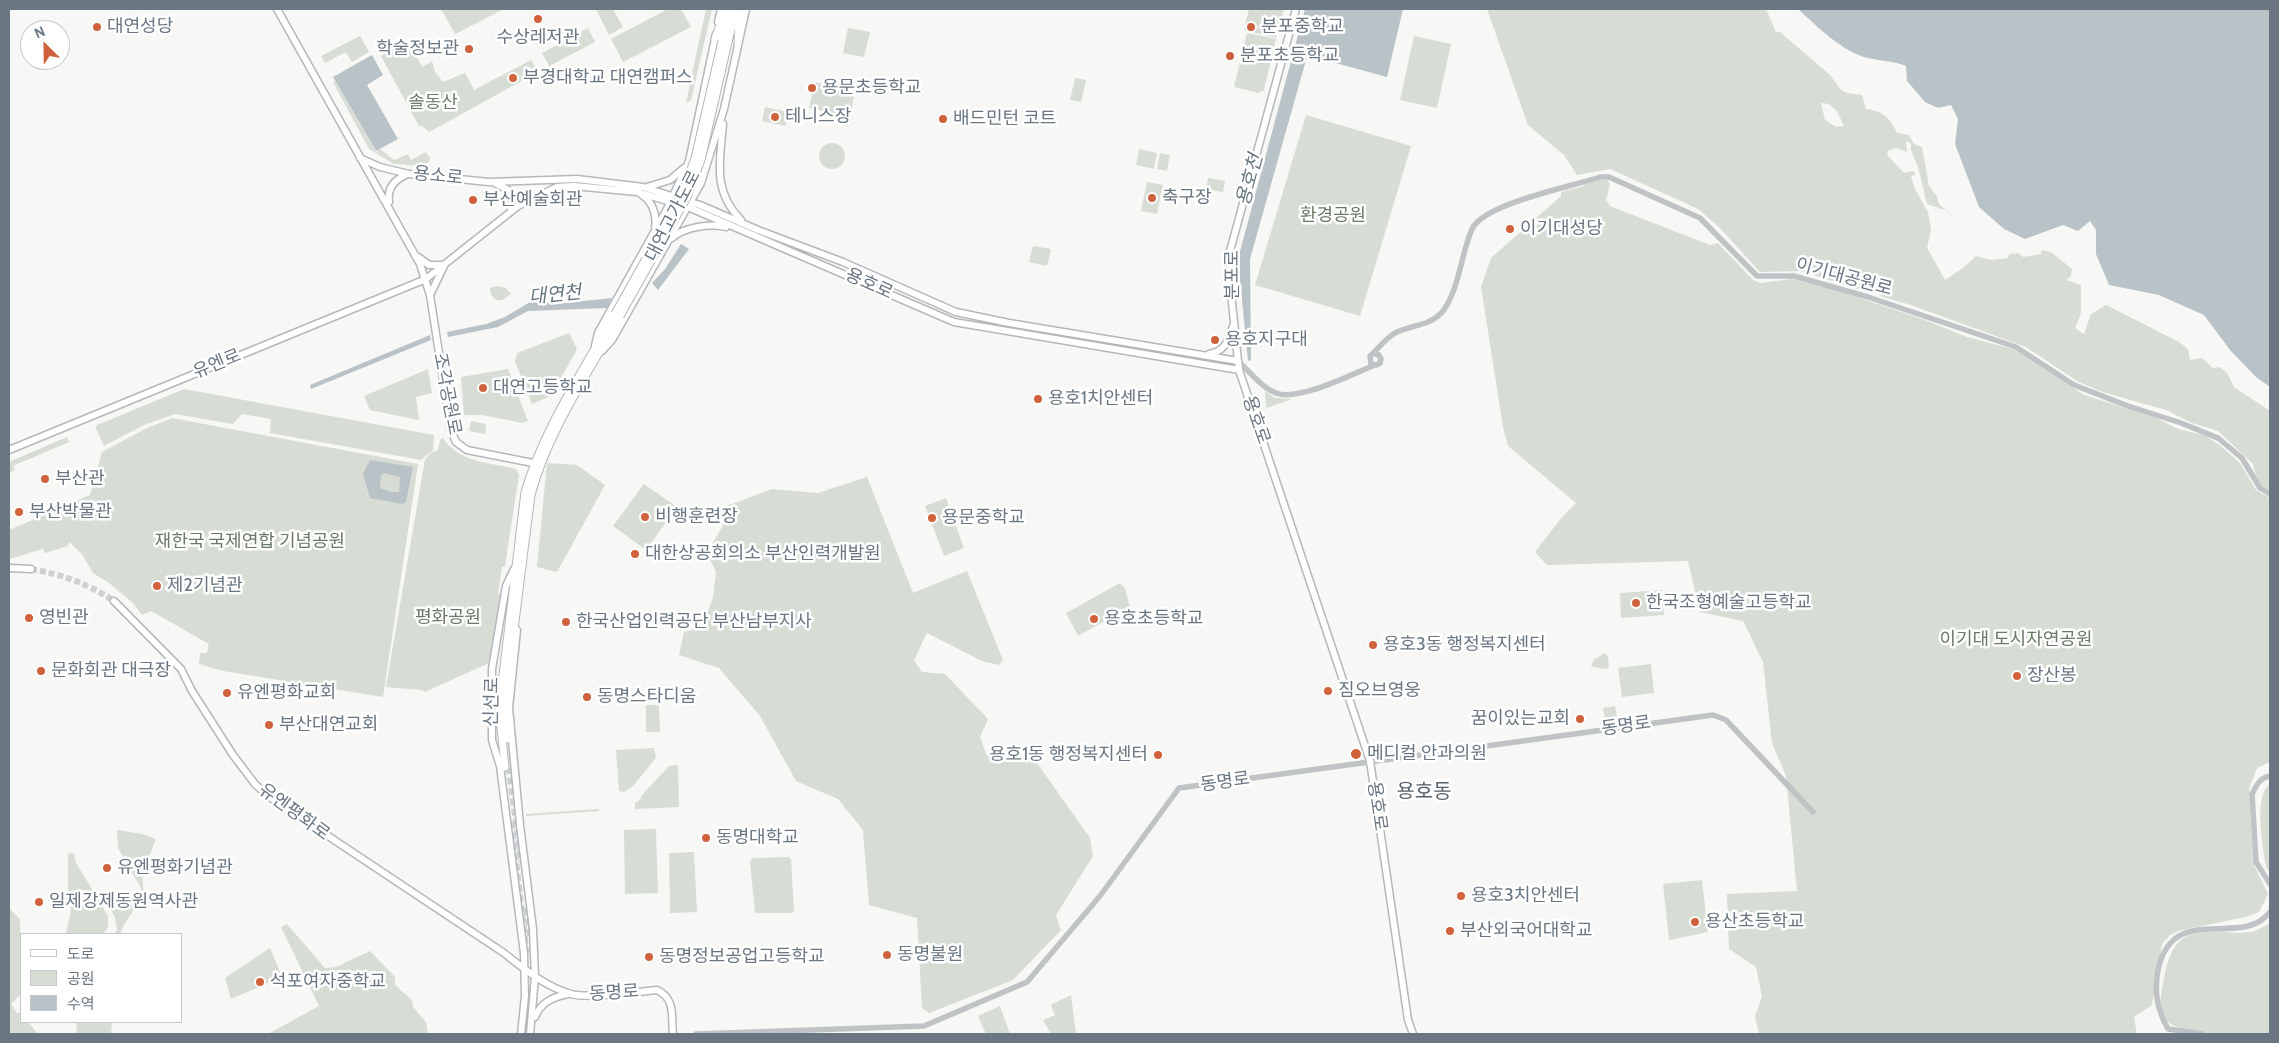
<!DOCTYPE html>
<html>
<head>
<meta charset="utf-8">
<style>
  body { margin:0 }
  #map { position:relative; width:2279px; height:1043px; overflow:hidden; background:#f7f7f5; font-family:Cabin,"Noto Sans KR",sans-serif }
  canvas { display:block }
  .frame { position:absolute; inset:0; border:10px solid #6a7782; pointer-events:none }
  .legend { position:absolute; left:20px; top:933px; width:162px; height:90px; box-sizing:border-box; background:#fff; border:1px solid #c3c9cd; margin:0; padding:6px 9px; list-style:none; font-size:15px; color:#6a7782 }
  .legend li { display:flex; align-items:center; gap:10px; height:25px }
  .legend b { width:25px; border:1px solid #c3c9cd }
  .north { position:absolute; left:20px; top:20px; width:50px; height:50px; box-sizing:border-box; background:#fff; border:1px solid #c3c9cd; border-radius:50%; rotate:337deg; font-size:14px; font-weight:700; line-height:20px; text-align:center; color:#6a7782 }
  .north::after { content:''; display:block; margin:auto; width:18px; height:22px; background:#cf623d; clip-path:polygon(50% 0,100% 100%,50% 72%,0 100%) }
</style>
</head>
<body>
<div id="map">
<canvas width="2279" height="1043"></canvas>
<div class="frame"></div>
<ul class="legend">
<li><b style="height:6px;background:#fff"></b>도로</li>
<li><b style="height:14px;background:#d7dcd4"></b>공원</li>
<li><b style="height:14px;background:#b9c2c6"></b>수역</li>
</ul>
<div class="north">N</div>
</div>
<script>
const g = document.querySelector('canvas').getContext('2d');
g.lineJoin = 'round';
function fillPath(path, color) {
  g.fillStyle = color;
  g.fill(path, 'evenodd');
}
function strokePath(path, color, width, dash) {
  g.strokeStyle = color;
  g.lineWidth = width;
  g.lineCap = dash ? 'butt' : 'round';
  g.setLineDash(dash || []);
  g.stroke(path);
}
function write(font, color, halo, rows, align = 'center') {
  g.font = font + ' Cabin,"Noto Sans KR",sans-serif';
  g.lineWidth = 5;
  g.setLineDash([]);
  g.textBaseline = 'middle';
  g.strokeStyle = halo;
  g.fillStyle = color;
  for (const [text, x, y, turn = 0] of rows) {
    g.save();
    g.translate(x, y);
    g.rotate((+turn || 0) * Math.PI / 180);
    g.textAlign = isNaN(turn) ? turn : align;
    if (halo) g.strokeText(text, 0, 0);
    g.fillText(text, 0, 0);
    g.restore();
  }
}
const green = new Path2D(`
  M 441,9 L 504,9 L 455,34 Z
  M 596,9 L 613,9 L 623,27 L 609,35 Z
  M 668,9 L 681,9 L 691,27 L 623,62 L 611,39 Z
  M 706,9 L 712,9 L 691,100 L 686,103 Z
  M 1249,9 L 1284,9 L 1276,38 L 1244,30 Z
  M 1487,9 L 1766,9 L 1776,32 L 1780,32 L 1830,75 L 1841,90 L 1847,93 L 1862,95 L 1866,109 C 1883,111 1890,118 1897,133 L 1909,135 L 1914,144 L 1922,147 L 1929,186 L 1936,195 L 1939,204 L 1960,223 L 1945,210 L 1927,204 L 1918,167 L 1911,150 L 1911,143 L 1906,141 L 1907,152 L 1897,148 L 1887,151 L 1888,156 L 1904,173 L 1914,171 L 1915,175 L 1911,176 L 1915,189 L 1928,212 L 1931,230 L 1927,248 L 1945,280 L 1963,268 L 1976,256 L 1991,260 L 2008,258 L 2009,254 L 2018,253 L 2023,257 L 2041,254 L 2042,250 L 2051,252 L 2072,269 L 2071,276 L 2066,280 L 2081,285 L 2081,313 L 2075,328 L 2084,334 L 2091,314 L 2106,305 L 2179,342 L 2188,349 L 2190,360 L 2202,358 L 2213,368 L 2220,367 L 2227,373 L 2234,387 L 2270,411 L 2270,491 L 2262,486 L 2256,476 L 2253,464 L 2218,431 L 2192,423 L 2166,410 L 2102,392 L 2077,381 L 2026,347 L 1911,305 L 1883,297 L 1874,289 L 1861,290 L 1801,271 L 1760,272 L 1719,227 L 1698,209 L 1610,169 L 1577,175 L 1564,155 L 1528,125 ZM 1821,103 L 1829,104 L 1837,111 L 1844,126 L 1836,127 L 1825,120 Z
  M 588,28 L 595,42 L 549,66 L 542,53 Z
  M 848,28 L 870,32 L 864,57 L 843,53 Z
  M 1247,33 L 1276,39 L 1264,90 L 1258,93 L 1234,87 Z
  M 360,36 L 369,52 L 352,62 L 346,52 L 325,63 L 321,56 Z
  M 1414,36 L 1451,44 L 1437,108 L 1400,100 Z
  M 408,41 L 422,67 L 432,61 L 435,72 L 443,82 L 465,73 L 474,90 L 531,60 L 538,72 L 429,132 L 422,126 L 419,126 L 381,56 Z
  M 1075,78 L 1086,80 L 1081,102 L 1070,100 Z
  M 335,81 L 376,152 L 380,149 L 394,160 L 408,154 L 411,160 L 426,152 L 430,158 L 429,162 L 423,166 L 394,164 L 369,149 L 333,82 Z
  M 815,82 L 855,91 L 850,117 L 809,108 Z
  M 765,107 L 788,112 L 786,126 L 762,121 Z
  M 1306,115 L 1411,146 L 1360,316 L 1255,285 Z
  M819 156a13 13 0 1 1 26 0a13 13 0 1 1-26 0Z
  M 1139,149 L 1157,153 L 1154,169 L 1136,165 Z
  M 1160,153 L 1170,155 L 1167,171 L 1157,169 Z
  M 1208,178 L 1225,181 L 1223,192 L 1206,189 Z
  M 1598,179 L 1608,180 L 1610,185 L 1606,200 L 1610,206 L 1710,245 L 1718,243 L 1753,280 L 1760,283 L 1792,279 L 1836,290 L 1925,320 L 1967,337 L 2017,350 L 2084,395 L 2155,417 L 2178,429 L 2204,435 L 2218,444 L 2240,463 L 2256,490 L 2270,498 L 2270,762 L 2257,768 L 2249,789 L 2253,863 L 2268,894 L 2259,912 L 2245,917 L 2178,931 L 2170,935 L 2162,944 L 2152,1005 L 2134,1017 L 2137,1034 L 1759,1034 L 1755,1016 L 1762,997 L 1756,967 L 1729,949 L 1727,894 L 1797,891 L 1786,776 L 1772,743 L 1763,662 L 1743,621 L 1700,612 L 1688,561 L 1547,565 L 1535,552 L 1562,517 L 1576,503 L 1508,446 L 1503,427 L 1481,287 L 1491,258 L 1561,196 L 1561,192 L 1580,187 Z
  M 1147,182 L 1163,185 L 1157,214 L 1141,211 Z
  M 1033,246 L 1051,249 L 1047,266 L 1029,262 Z
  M 497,286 L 506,288 L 511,294 L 502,300 L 496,300 L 491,295 L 490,288 Z
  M 569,333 L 577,349 L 551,396 L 532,404 L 515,361 L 517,353 Z
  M 428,369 L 432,393 L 416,397 L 419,420 L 370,410 L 364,396 Z
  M 508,369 L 528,421 L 523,423 L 482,415 L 464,415 L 461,377 Z
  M 184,389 L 434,435 L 433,450 L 421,460 L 270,433 L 271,419 L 242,414 L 233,424 L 175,414 L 144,425 L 104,446 L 95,426 Z
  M 1265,391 L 1275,398 L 1292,399 L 1266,408 Z
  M 172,418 L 418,464 L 383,697 L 223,671 L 199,664 L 200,653 L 207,653 L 209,644 L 151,611 L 142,615 L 133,603 L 109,583 L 93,573 L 82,554 L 69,542 L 68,546 L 45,553 L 43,549 L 9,559 L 9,530 L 90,495 L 102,452 L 145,429 Z
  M 471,421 L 486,424 L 485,434 L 469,431 Z
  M 67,437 L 69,442 L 13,466 L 15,470 L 9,473 L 9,462 Z
  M 443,438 C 459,463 489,462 516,469 L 519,475 L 505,566 L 502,567 L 498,593 L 501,595 L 493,652 L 487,664 L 425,692 L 422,690 L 386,687 L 425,459 L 432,452 L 438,450 L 440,440 Z
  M 547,463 L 577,465 L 605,485 L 557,572 L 537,567 Z
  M 867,477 L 913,593 L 967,571 L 1003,660 L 999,665 L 982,661 L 927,633 L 914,660 L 922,672 L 945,674 L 988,719 L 980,737 L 986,754 L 999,760 L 1016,756 L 1037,763 L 1090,838 L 1093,856 L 1056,915 L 1061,930 L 1013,980 L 929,1013 L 922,1008 L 917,918 L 869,905 L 863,830 L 838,799 L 796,781 L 760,716 L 719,668 L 679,655 L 684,632 L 702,627 L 713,598 L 716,572 L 707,553 L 729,515 L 727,506 L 772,489 L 818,493 Z
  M 644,484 L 677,507 L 646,550 L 613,526 Z
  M 946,498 L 964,548 L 944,556 L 925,506 Z
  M 1120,583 L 1125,588 L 1130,607 L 1078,636 L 1066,613 Z
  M 1662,590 L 1664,615 L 1621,618 L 1620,593 Z
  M 1604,653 L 1608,656 L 1609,668 L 1602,669 L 1591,666 L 1595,658 L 1596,659 Z
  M 1651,664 L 1654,693 L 1622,697 L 1618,668 Z
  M 646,705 L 659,705 L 660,732 L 646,732 Z
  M 1615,706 L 1618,723 L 1606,724 L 1603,708 Z
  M 654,748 L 656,758 L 633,786 L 624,792 L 619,791 L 616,750 Z
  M 678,765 L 679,807 L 635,809 L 635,803 L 640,800 L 642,795 L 669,766 Z
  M 2270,784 L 2270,873 L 2266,867 C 2263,849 2253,794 2270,784 Z
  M 599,809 L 599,811 L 526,816 L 526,814 Z
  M 656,829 L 658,893 L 625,894 L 624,830 Z
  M 117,830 L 142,834 L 156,839 L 142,874 L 144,895 L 125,923 L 120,934 L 114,934 L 117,930 L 115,917 L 104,899 L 109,900 L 113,906 L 123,907 L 132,900 L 136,901 L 142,895 L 141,888 L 118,848 Z
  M 694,852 L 697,912 L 670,913 L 669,853 Z
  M 74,853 L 75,861 L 108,916 L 108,927 L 103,934 L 66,934 L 71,910 L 68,887 L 68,854 Z
  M 788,857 L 791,859 L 794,911 L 792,913 L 755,913 L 750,861 L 753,858 Z
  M 1702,880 L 1708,932 L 1669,940 L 1663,884 Z
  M 9,908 L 20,919 L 21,994 L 11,1004 L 17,1013 L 21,1013 L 21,1022 L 28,1022 L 38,1034 L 9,1034 Z
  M 2270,923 L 2270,1034 C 2249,1034 2175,1039 2164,1017 C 2158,1005 2161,996 2163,984 C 2165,970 2170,948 2182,939 C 2198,927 2231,935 2249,932 C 2256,932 2264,926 2270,923 Z
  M 287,924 L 325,968 L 336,967 L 370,951 L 395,977 L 395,985 L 412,1000 L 413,1007 L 426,1022 L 428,1034 L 268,1034 L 319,1006 L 281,927 Z
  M 270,948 L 282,977 L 231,999 L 225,978 Z
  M 1071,995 L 1076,1034 L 1051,1034 L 1043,1020 L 1055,1015 L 1051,1005 Z
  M 1000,1006 L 1010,1034 L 986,1034 L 978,1016 Z
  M 76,1022 L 112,1022 L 111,1034 L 77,1034 Z`);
const water = new Path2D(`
  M 1305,9 L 1403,9 L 1387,77 L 1310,56 L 1306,60 L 1250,259 L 1251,360 L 1248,361 L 1238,259 Z
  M 1798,9 L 2270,9 L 2270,387 L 2256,377 L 2230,350 L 2204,315 L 2159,295 L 2109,285 L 2096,254 L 2096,230 L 2090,221 L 2078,231 L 2063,225 L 2025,239 L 2004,229 L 1979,207 L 1955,144 L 1958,119 L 1951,105 L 1938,108 L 1925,102 L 1907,81 L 1906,66 C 1893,61 1881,61 1868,58 C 1842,52 1817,26 1798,9 Z
  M 372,55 L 383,75 L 367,85 L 398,139 L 376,151 L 333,77 Z
  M 681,244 L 689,249 L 658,290 L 652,283 L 665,269 Z
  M 612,298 L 607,308 L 528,311 L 498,327 L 448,337 L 447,332 L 486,324 L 505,317 L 530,302 L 564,303 Z
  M 430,335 L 431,340 L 311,389 L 310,385 Z
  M 370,460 L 413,467 L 406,502 L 402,504 L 370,498 L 363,474 ZM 384,473 L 400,477 L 399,492 L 391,492 L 380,488 L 381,475 Z`);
const secondaryTunnel = new Path2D(`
  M 31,569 C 64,575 86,583 114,601`);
const trunkTunnel = new Path2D(`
  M 509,767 L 522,862
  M 511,822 L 526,953
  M 527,908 L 531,937`);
const tertiary = new Path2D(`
  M 1375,354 L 1379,355 L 1381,359 L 1380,363 L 1377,365 L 1371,364 L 1370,356 C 1378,349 1385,339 1395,333 C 1410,325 1431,326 1443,311 C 1459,290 1461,254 1472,229 C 1485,203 1571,187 1600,177 L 1609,177 L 1700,218 L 1757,276 L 1794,276 L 1868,297 L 2016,347 L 2074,385 L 2128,406 L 2181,423 L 2218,438 L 2242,458 L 2260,488 L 2270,494
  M 1238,361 C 1249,371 1261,387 1276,393 C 1298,402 1352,374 1375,365
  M 2270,776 C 2260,778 2257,784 2252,794 L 2256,862 L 2270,884
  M 696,1034 L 924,1026 L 1027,982 L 1100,896 L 1179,788 L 1713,715 L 1726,720 L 1813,812
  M 2202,1034 L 2168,1029 C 2157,1009 2154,993 2158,970 C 2173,900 2241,950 2270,912`);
const secondary = new Path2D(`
  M 277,9 L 420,264 L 430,295 L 451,430 L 456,442 L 467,450 L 533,463
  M 1296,9 L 1230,251 L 1230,283 L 1238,361 L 1239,370 L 1370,761 L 1408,1020 L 1413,1034
  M 718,22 L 721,9
  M 723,124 C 720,162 712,190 741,220
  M 360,158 L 380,167 L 409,174 L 489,182 L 577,179 L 643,187 L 700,205 L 758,230 L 843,262 L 956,312 L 1009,323 L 1238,361
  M 495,183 L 508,190 L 512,199 L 511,210
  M 647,187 L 670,180 L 684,168
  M 642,195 C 653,202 657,216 655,228
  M 389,202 C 387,188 395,179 408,174
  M 672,238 C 684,227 711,223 726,227
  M 418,257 L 429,265 L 443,265
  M 430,295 L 444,266
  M 595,346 L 598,333 L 667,209 L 689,161 L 716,34
  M 602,351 L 612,340 L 701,183 L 724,109 L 746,9
  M 1209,354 C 1227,351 1228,339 1234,324
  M 9,450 L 426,279 L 518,206 L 557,187 L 574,186 L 637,192 L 688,207 L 954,322 L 1239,370
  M 9,568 L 31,569
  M 514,569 L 506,586 L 492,669 L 492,740 L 500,766 L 524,953 L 525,996 L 521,1034
  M 114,601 L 181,669 L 192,691 L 233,755 L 255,784 L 268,796 L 504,953 C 524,969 546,987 571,994 C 589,999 636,992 657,990 C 676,999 671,1016 673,1034
  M 517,630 L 509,708 L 520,825 L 533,929 L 535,977 L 530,1034
  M 535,1017 C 541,1002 553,997 568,994`);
const trunk = new Path2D(`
  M 715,39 L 725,11
  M 722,41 L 729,9
  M 728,42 L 736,9
  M 738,43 L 739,9
  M 507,739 L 504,708 L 531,495 C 548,431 588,374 620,316
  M 505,767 L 499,708 L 525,492 C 544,428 583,371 615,314`);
const trunkBridge = new Path2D(`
  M 615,314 L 682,194 L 695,158 L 722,41
  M 620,316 L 687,197 L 701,160 L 728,42`);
const markers = [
  [538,19,5,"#cf623d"],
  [97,27,5,"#cf623d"],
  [1251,27,5,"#cf623d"],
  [469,49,5,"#cf623d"],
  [1230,56,5,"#cf623d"],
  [513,78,5,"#cf623d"],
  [812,88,5,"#cf623d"],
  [775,117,5,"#cf623d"],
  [943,119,5,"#cf623d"],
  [1152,198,5,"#cf623d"],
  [473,200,5,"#cf623d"],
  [1510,229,5,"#cf623d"],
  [1215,340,5,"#cf623d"],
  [483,388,5,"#cf623d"],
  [1038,399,5,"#cf623d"],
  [45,479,5,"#cf623d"],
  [19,512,5,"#cf623d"],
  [645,517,5,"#cf623d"],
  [932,518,5,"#cf623d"],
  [635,554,5,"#cf623d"],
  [157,586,5,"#cf623d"],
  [1636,603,5,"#cf623d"],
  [29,618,5,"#cf623d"],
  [1094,619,5,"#cf623d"],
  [566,622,5,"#cf623d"],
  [1373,645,5,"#cf623d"],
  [41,671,5,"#cf623d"],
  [2017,676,5,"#cf623d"],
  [1328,691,5,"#cf623d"],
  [227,693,5,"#cf623d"],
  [587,697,5,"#cf623d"],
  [1580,719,5,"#cf623d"],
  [269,725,5,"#cf623d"],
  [1356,754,6,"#cf623d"],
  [1158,755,5,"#cf623d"],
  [706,838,5,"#cf623d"],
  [107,868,5,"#cf623d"],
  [1461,896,5,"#cf623d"],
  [39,902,5,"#cf623d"],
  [1695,922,5,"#cf623d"],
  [1450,931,5,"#cf623d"],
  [887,955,5,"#cf623d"],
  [649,957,5,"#cf623d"],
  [260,982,5,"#cf623d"]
];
const poiNames = [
  ["대연성당",107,27],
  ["분포중학교",1261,27],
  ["수상레저관",538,38,"center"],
  ["학술정보관",459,49,"right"],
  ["분포초등학교",1240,56],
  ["부경대학교 대연캠퍼스",523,78],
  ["용문초등학교",822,88],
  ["테니스장",785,117],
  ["배드민턴 코트",953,119],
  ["축구장",1162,198],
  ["부산예술회관",483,200],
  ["이기대성당",1520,229],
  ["용호지구대",1225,340],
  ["대연고등학교",493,388],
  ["용호1치안센터",1048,399],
  ["부산관",55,479],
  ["부산박물관",29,512],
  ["비행훈련장",655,517],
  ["용문중학교",942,518],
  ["대한상공회의소 부산인력개발원",645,554],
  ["제2기념관",167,586],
  ["한국조형예술고등학교",1646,603],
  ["영빈관",39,618],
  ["용호초등학교",1104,619],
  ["한국산업인력공단 부산남부지사",576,622],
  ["용호3동 행정복지센터",1383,645],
  ["문화회관 대극장",51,671],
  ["장산봉",2027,676],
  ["짐오브영웅",1338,691],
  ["유엔평화교회",237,693],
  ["동명스타디움",597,697],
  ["꿈이있는교회",1570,719,"right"],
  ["부산대연교회",279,725],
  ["메디컬 안과의원",1367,754],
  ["용호1동 행정복지센터",1148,755,"right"],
  ["동명대학교",716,838],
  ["유엔평화기념관",117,868],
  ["용호3치안센터",1471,896],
  ["일제강제동원역사관",49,902],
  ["용산초등학교",1705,922],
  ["부산외국어대학교",1460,931],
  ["동명불원",897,955],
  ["동명정보공업고등학교",659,957],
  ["석포여자중학교",270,982]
];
const parkNames = [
  ["솔동산",433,103],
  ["환경공원",1333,216],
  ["재한국 국제연합 기념공원",250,542],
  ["평화공원",448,618],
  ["이기대 도시자연공원",2016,640]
];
const streetNames = [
  ["용소로",438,176,6],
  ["대연고가도로",673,216,-63],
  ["분포로",1233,275,-90],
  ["이기대공원로",1844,277,15],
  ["용호로",869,284,24],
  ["유엔로",217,364,-22],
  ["조각공원로",447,394,79],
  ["용호로",1256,420,71],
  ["신선로",492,702,-89],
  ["동명로",1626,726,-8],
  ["동명로",1225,782,-8],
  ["용호로",1377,806,82],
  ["유엔평화로",294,812,36],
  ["동명로",614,993,-4]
];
const waterNames = [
  ["용호천",1250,180,-75],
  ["대연천",555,295,-6]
];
const quarterNames = [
  ["용호동",1424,792]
];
fillPath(green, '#d7dcd4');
fillPath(water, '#b9c2c6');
strokePath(secondaryTunnel, '#cdd1d2', 6, [6, 3]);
strokePath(trunkTunnel, '#cdd1d2', 7, [7, 3.5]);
strokePath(secondary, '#b4b8bc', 9);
strokePath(trunk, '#b3b6b9', 9);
strokePath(tertiary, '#bfc3c6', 5.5);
strokePath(secondary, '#fff', 6);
strokePath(trunk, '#fff', 7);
strokePath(trunkBridge, '#b3b6b9', 9, []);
strokePath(trunkBridge, '#fff', 7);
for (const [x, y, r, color] of markers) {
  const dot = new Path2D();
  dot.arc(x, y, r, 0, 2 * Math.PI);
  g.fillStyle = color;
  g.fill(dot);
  strokePath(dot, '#fff', 2);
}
write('18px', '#6a7782', '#fff', poiNames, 'left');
write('18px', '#6b7a68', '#fff', parkNames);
write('18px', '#6a7782', '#fff', streetNames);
write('italic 19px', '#66777e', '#fff', waterNames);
write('20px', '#576068', '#fff', quarterNames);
</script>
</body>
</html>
